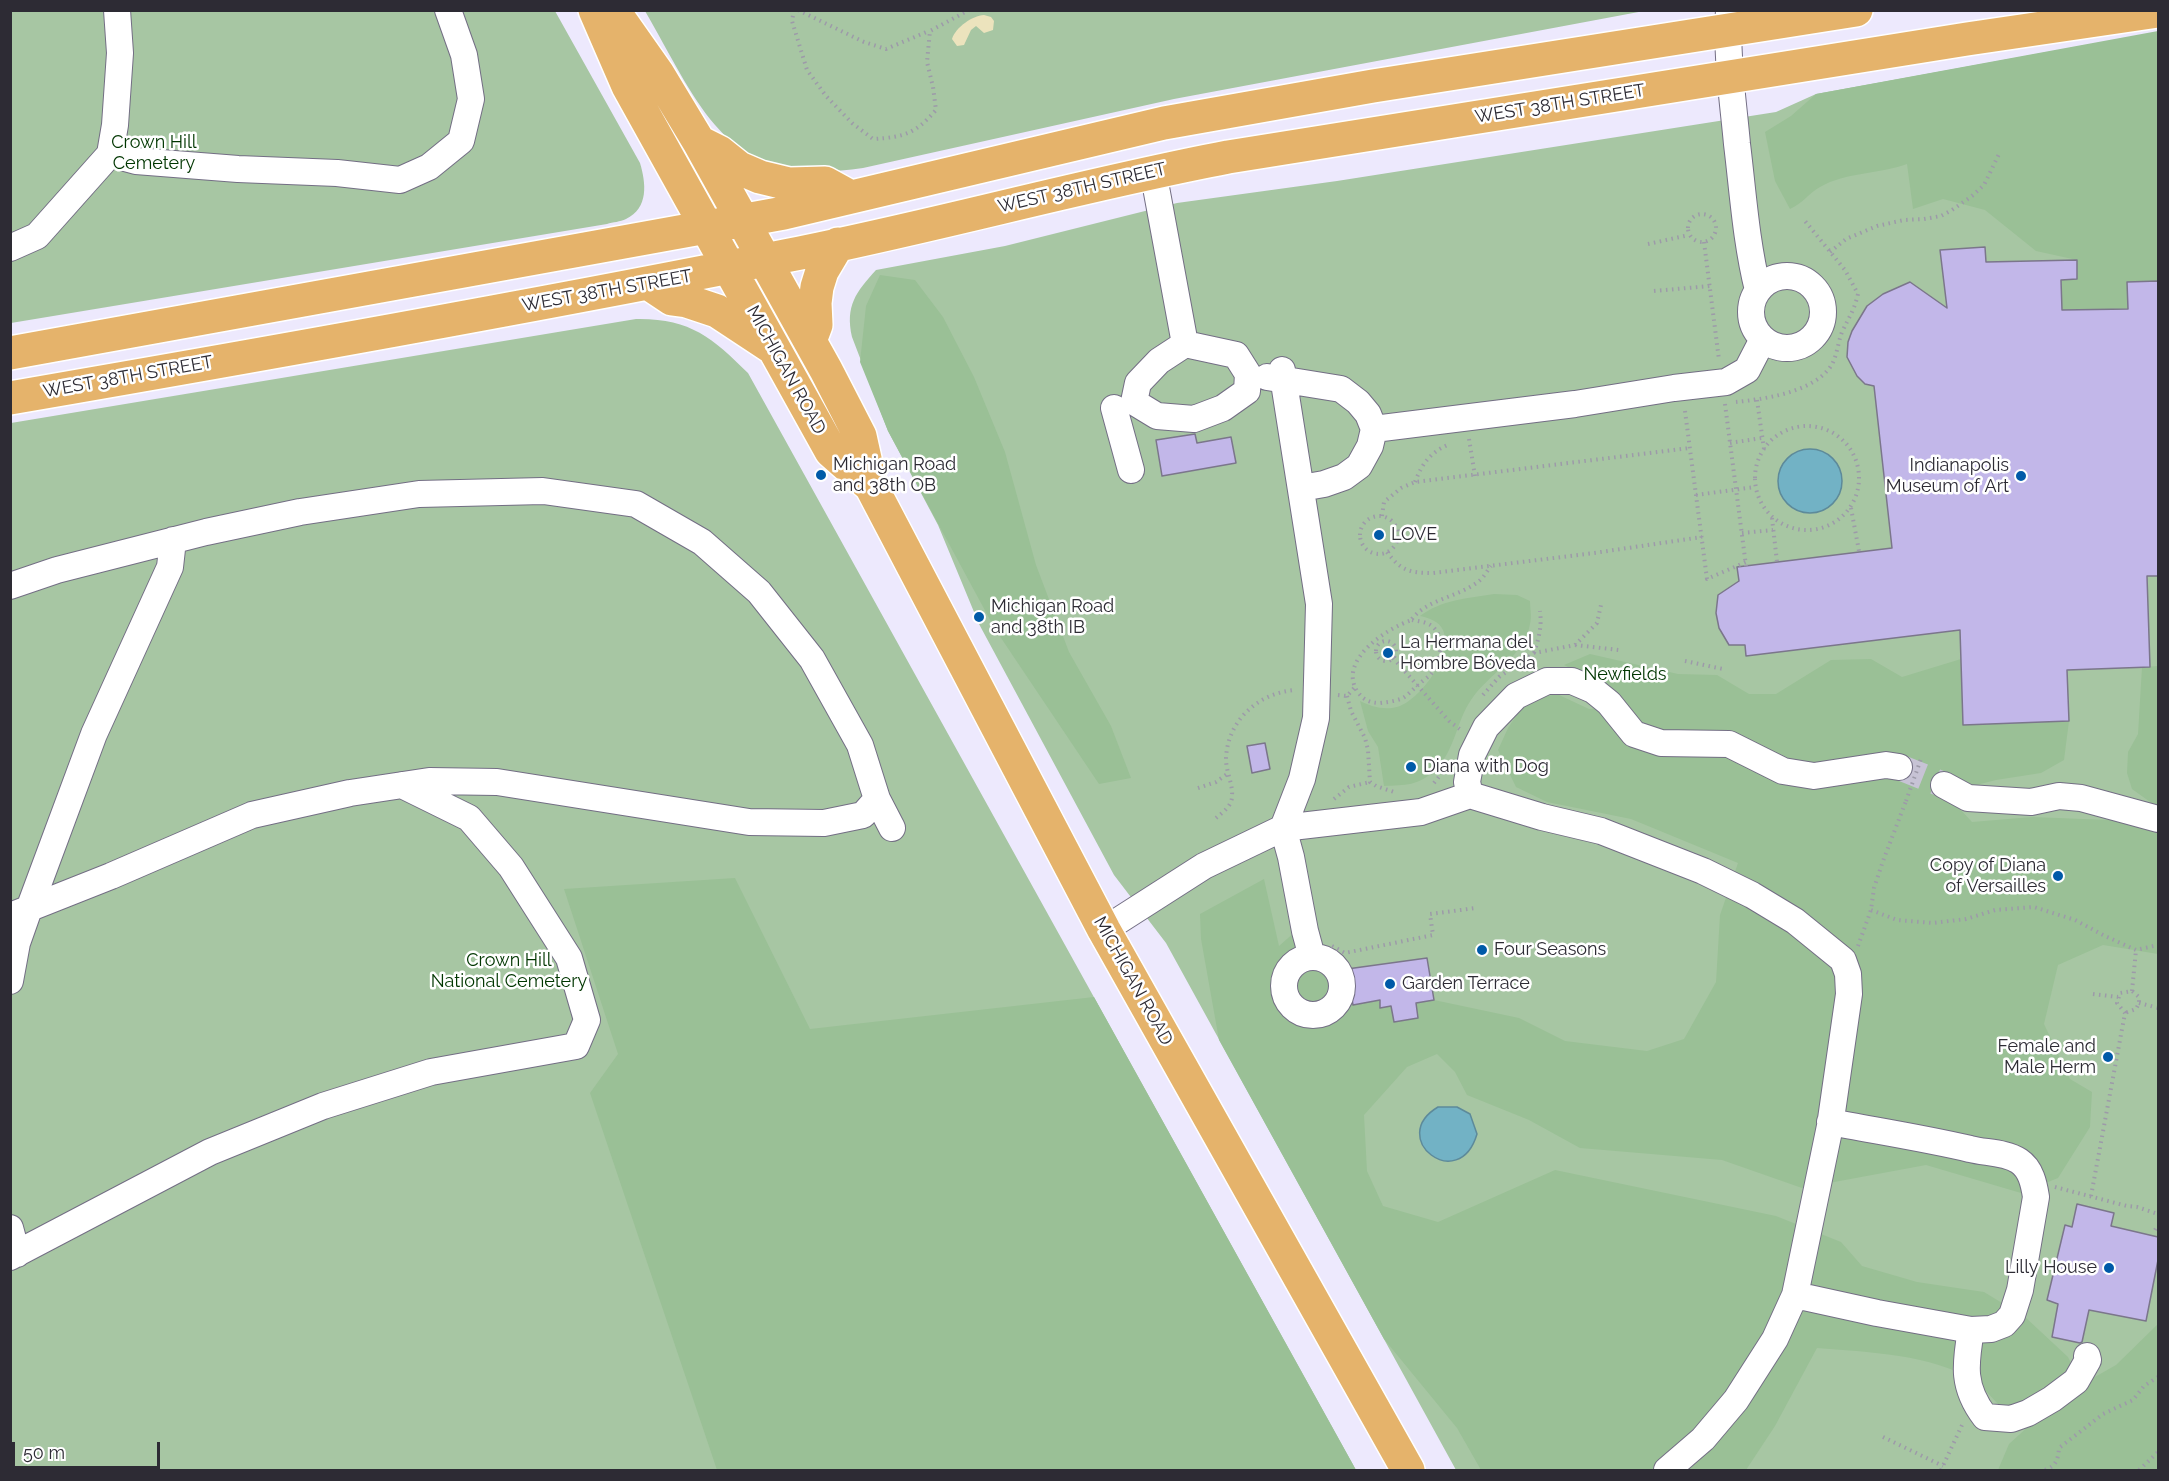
<!DOCTYPE html>
<html>
<head>
<meta charset="utf-8">
<style>
  body { margin:0 }
  #map { position:relative; width:2169px; height:1481px; overflow:hidden; background:#ede9fd; font-family:Raleway,sans-serif }
  canvas { display:block }
  .frame { position:absolute; inset:0; border:12px solid #2d2b34; pointer-events:none }
  .scale { position:absolute; left:12px; top:1442px; width:148px; height:27px; box-sizing:border-box; border:3px solid #2d2b34; border-top:0; padding-left:8px; font-size:18px; line-height:21px; white-space:nowrap; color:#2d2b34; -webkit-text-stroke:4px #fff; paint-order:stroke }
</style>
</head>
<body>
<div id="map">
<canvas width="2169" height="1481"></canvas>
<div class="frame"></div>
<div class="scale">50 m</div>
</div>
<script>
const g = document.querySelector('canvas').getContext('2d');
g.lineJoin = 'round';
function fillPath(path, color) {
  g.fillStyle = color;
  g.fill(path, 'evenodd');
}
function strokePath(path, color, width, dash) {
  g.strokeStyle = color;
  g.lineWidth = width;
  g.lineCap = dash ? 'butt' : 'round';
  g.setLineDash(dash || []);
  g.stroke(path);
}
function write(font, color, halo, rows, align = 'center') {
  g.font = font + ' Raleway,sans-serif';
  g.lineWidth = 5;
  g.setLineDash([]);
  g.textBaseline = 'middle';
  g.strokeStyle = halo;
  g.fillStyle = color;
  for (const [text, x, y, turn = 0] of rows) {
    g.save();
    g.translate(x, y);
    g.rotate((+turn || 0) * Math.PI / 180);
    g.textAlign = isNaN(turn) ? turn : align;
    if (halo) g.strokeText(text, 0, 0);
    g.fillText(text, 0, 0);
    g.restore();
  }
}
const green = new Path2D(`
  M 11,11 L 555,11 L 640,163 C 646,183 649,208 626,219 C 620,222 613,222 607,224 L 11,323 Z
  M 645,11 L 1644,11 L 1174,99 L 863,168 C 726,189 703,111 645,11 Z
  M 2158,32 L 2158,1470 L 1456,1470 L 1166,943 L 1114,875 L 979,624 L 938,525 L 888,431 L 852,337 C 845,306 856,292 876,270 L 1005,246 L 1177,203 L 1337,181 L 1776,112 L 1816,94 Z
  M 636,319 C 689,318 712,337 748,373 L 1356,1470 L 11,1470 L 11,423 Z`);
const forest = new Path2D(`
  M 2158,31 L 2158,281 L 2127,283 L 2128,309 L 2062,310 L 2061,280 L 2077,279 L 2077,260 L 2036,251 L 1985,210 L 1943,199 L 1913,209 L 1907,164 C 1880,174 1846,172 1820,187 C 1809,193 1802,204 1790,209 L 1775,181 L 1765,132 L 1791,116 L 1816,94 Z
  M 880,275 L 915,280 L 943,317 L 974,377 L 1005,452 L 1036,565 L 1069,652 L 1111,726 L 1131,778 L 1099,784 L 995,629 L 888,431 L 860,362 L 866,306 Z
  M 1494,594 L 1517,595 L 1530,601 C 1530,608 1532,617 1530,624 C 1525,656 1488,674 1471,700 C 1456,722 1455,751 1435,770 C 1419,786 1405,785 1384,786 L 1378,747 L 1368,731 L 1360,701 C 1372,707 1386,711 1400,706 C 1422,697 1453,655 1443,630 C 1439,621 1429,618 1420,616 C 1441,600 1468,598 1494,594 Z
  M 1590,654 L 1678,674 L 1717,675 L 1749,694 L 1776,694 L 1831,660 L 1871,659 L 1902,677 L 1961,659 L 1963,725 L 2069,721 L 2064,760 L 2041,773 L 1996,780 L 1945,793 L 1972,822 L 2032,817 L 2135,821 L 2153,804 L 2132,789 L 2127,773 L 2128,752 L 2138,734 L 2142,667 L 2158,666 L 2158,954 L 2103,945 L 2058,965 L 2044,1024 L 2070,1079 L 2092,1092 L 2090,1127 L 2058,1178 L 2021,1193 L 1926,1165 L 1802,1188 L 1722,1160 L 1580,1148 L 1529,1120 L 1467,1095 L 1455,1072 L 1437,1054 L 1407,1067 L 1364,1115 L 1367,1171 L 1383,1206 L 1438,1222 L 1555,1170 L 1776,1216 L 1841,1242 L 1862,1266 L 1917,1282 L 1984,1292 L 2025,1317 L 2068,1357 L 2075,1371 L 2026,1404 L 2002,1408 C 1993,1399 1985,1389 1975,1382 C 1935,1354 1865,1352 1817,1348 L 1775,1426 L 1746,1470 L 1481,1470 L 1457,1428 L 1384,1339 L 1219,1040 L 1201,939 L 1200,914 L 1264,879 L 1279,946 L 1296,931 L 1306,948 L 1347,992 L 1353,1005 L 1380,1000 L 1380,1008 L 1391,1006 L 1394,1022 L 1417,1018 L 1416,1003 L 1434,1000 L 1519,1018 L 1565,1041 L 1647,1051 L 1684,1039 L 1716,982 L 1720,915 L 1738,863 L 1631,819 L 1547,802 L 1516,787 L 1498,750 L 1508,728 L 1526,701 L 1557,694 L 1589,709 L 1616,706 L 1588,677 L 1564,665 Z
  M 735,878 L 810,1029 L 1094,997 L 1356,1470 L 717,1470 L 590,1093 L 618,1054 L 564,889 Z
  M 2158,1324 L 2158,1470 L 1998,1470 L 2009,1444 L 2063,1395 L 2116,1365 Z`);
const sand = new Path2D(`
  M 984,15 L 991,17 L 994,21 L 993,30 L 984,33 L 976,26 L 971,30 L 964,45 L 957,46 L 952,39 C 956,27 972,16 984,15 Z`);
const water = new Path2D(`
  M1778 481a32 32 0 1 1 64 0a32 32 0 1 1-64 0Z
  M 1438,1107 L 1457,1107 L 1470,1114 L 1477,1134 C 1459,1195 1386,1138 1438,1107 Z`);
const building = new Path2D(`
  M 1985,247 L 1986,262 L 2077,260 L 2077,279 L 2061,280 L 2062,310 L 2128,309 L 2127,282 L 2158,281 L 2158,576 L 2147,576 L 2150,667 L 2067,670 L 2069,721 L 1963,725 L 1960,630 L 1746,656 L 1745,645 L 1729,645 L 1719,628 L 1716,613 L 1718,595 L 1739,581 L 1737,567 L 1892,548 L 1874,386 L 1865,384 L 1857,376 L 1847,357 L 1848,342 L 1852,331 L 1867,306 L 1883,294 L 1910,282 L 1947,308 L 1940,250 Z
  M 1195,434 L 1197,443 L 1231,437 L 1236,463 L 1162,476 L 1156,440 Z
  M 1265,743 L 1270,769 L 1252,773 L 1247,746 Z
  M 1427,958 L 1434,1000 L 1416,1003 L 1418,1018 L 1394,1022 L 1391,1006 L 1380,1008 L 1380,1000 L 1353,1005 L 1347,969 Z
  M 2077,1204 L 2114,1213 L 2111,1226 L 2158,1237 L 2158,1260 L 2146,1321 L 2089,1310 L 2082,1342 L 2080,1343 L 2052,1337 L 2058,1304 L 2047,1300 L 2065,1225 L 2072,1227 Z`);
const minorTunnel = new Path2D(`
  M 1899,767 L 1944,785`);
const path = new Path2D(`
  M 794,10 L 792,21 L 807,70 L 826,96 L 852,123 L 873,139 C 904,137 915,134 936,110 L 933,87 L 927,62 L 930,31 L 969,10
  M 798,10 L 864,42 L 886,49 L 929,31
  M1688 228a14 14 0 1 1 28 0a14 14 0 1 1-28 0Z
  M 1704,242 L 1719,360
  M 1648,244 L 1689,235
  M 1830,252 L 1846,239 L 1877,226 L 1904,220 L 1924,219 L 1941,216 L 1952,210 L 1972,196 L 1984,185 L 1999,154
  M 1654,291 L 1710,286
  M 1757,400 L 1764,449
  M 1736,402 C 1764,399 1807,393 1827,371 C 1837,361 1837,345 1842,332 C 1849,317 1854,311 1858,294 L 1845,270 L 1805,221
  M 1725,404 L 1746,566
  M 1685,411 L 1707,579 L 1746,562
  M1755 478a52 52 0 1 1 104 0a52 52 0 1 1-104 0Z
  M 1469,439 L 1475,476
  M 1730,443 L 1762,438
  M 1415,482 C 1422,464 1430,452 1450,444
  M 1696,495 L 1755,487
  M 1851,508 L 1859,551
  M 1382,516 L 1384,502 L 1401,488 L 1415,482 L 1690,448
  M1360 535a19 19 0 1 1 38 0a19 19 0 1 1-38 0Z
  M 1772,518 L 1777,562
  M 1742,533 L 1773,530
  M 1387,552 C 1401,571 1410,573 1433,573 L 1594,553 L 1702,537
  M 1412,619 C 1427,599 1459,597 1479,581 C 1484,577 1487,571 1491,566
  M 1412,620 C 1418,621 1428,622 1433,627 C 1446,638 1440,662 1431,674 C 1427,678 1421,682 1417,686 C 1412,690 1408,695 1403,698 C 1396,701 1388,702 1380,703 C 1370,703 1363,700 1357,691 C 1338,660 1387,628 1412,620 Z
  M1376 651a10 10 0 1 1 20 0a10 10 0 1 1-20 0Z
  M 1575,645 L 1619,650
  M 1534,653 C 1539,638 1542,626 1540,611
  M 1393,658 L 1449,721 L 1461,730
  M 1685,661 L 1723,669
  M 1338,695 L 1347,696 L 1355,687
  M 1483,695 L 1499,677 L 1534,653 L 1575,645 L 1597,623 L 1601,605
  M 1347,696 L 1351,711 L 1365,738 L 1368,750 L 1370,782 L 1376,786 L 1394,792
  M 1434,783 L 1446,768
  M 1198,788 L 1216,782 L 1227,774
  M 1334,799 L 1349,787 L 1370,782
  M 1216,818 C 1223,812 1232,806 1232,796 C 1233,784 1226,772 1226,759 C 1227,721 1258,693 1295,690
  M 1871,910 L 1897,920 L 1933,923 L 1966,919 L 1995,910 L 2034,907 L 2075,920 L 2105,936 L 2136,950 L 2158,945
  M 1332,946 L 1345,953 L 1433,935 L 1430,914 L 1476,908
  M 1858,946 L 1871,910 L 1874,888 L 1883,861 L 1906,801
  M 2132,991 L 2136,950
  M 2093,994 L 2118,997
  M 2139,1003 L 2158,1008
  M 2055,1187 L 2127,1206 L 2137,1207 L 2158,1214
  M 2091,1196 L 2125,1013 L 2117,1003 L 2120,993 L 2132,991 L 2139,997 L 2139,1003 L 2136,1009 L 2125,1013
  M 2155,1230 L 2158,1225
  M 1883,1437 L 1943,1466
  M 1941,1470 L 1963,1423
  M 2045,1470 C 2056,1466 2058,1460 2059,1448 L 2103,1414 L 2133,1400 L 2144,1386 L 2158,1377
  M 2139,1470 L 2158,1452`);
const minor = new Path2D(`
  M 1729,10 C 1726,55 1733,100 1737,144 C 1743,193 1746,242 1758,290
  M 110,154 L 136,161 L 238,169 L 337,173 L 400,180 L 429,167 L 461,141 L 471,99 L 464,55 L 448,10
  M 1153,171 L 1185,344 L 1159,361 L 1138,383 L 1134,402 L 1157,416 L 1194,419 L 1223,408 L 1247,391 L 1248,374 L 1236,355 L 1185,344
  M 10,248 L 37,236 L 110,154 L 115,125 L 120,53 L 117,10
  M1751 312a36 36 0 1 1 72 0a36 36 0 1 1-72 0Z
  M 1282,370 L 1319,604 L 1316,718 L 1302,779 L 1283,828 L 1291,857 L 1305,931 L 1312,957
  M 1267,377 L 1341,389 L 1358,402 L 1368,414 L 1374,429 L 1370,446 L 1359,466 L 1344,477 L 1324,484 L 1301,488
  M 1114,408 L 1131,470
  M 1374,429 L 1575,404 L 1674,388 L 1726,382 L 1747,370 L 1763,339
  M 10,586 L 57,570 L 206,532 L 300,512 L 419,494 L 543,491 L 636,504 L 702,542 L 759,592 L 812,659 L 860,745 L 877,799 L 863,815 L 824,823 L 749,822 L 497,782 L 429,781 L 350,793 L 252,815 L 111,876 L 10,916
  M 1944,785 L 1968,798 L 2031,802 L 2059,796 L 2081,798 L 2158,819
  M 1470,795 L 1467,782 L 1472,755 L 1486,727 L 1516,696 L 1547,681 L 1572,681 L 1593,690 L 1609,703 L 1634,734 L 1661,743 L 1729,744 L 1783,771 L 1814,776 L 1886,765 L 1899,767
  M 877,799 L 892,828
  M 1104,930 L 1204,866 L 1283,828 L 1421,812 L 1470,795 L 1542,817 L 1601,831 L 1703,871 L 1752,895 L 1795,921 L 1843,960 L 1848,974 L 1849,994 L 1830,1126 L 1795,1295 L 1775,1339 L 1736,1400 L 1703,1439 L 1667,1470
  M1284 986a29 29 0 1 1 58 0a29 29 0 1 1-58 0Z
  M 10,981 L 17,943 L 29,909 L 94,734 L 170,567 L 173,540
  M 10,1228 L 17,1254
  M 10,1257 L 210,1152 L 323,1106 L 431,1072 L 576,1046 L 587,1020 L 569,958 L 511,867 L 469,818 L 402,785
  M 1795,1295 L 1877,1313 L 1971,1330 L 1991,1329 L 2004,1324 L 2012,1315 L 2020,1290 L 2036,1197 C 2034,1184 2031,1169 2019,1161 C 2005,1152 1985,1153 1970,1149 C 1923,1138 1877,1131 1830,1122
  M 1971,1330 C 1965,1365 1962,1387 1985,1417 L 2011,1419 L 2028,1413 L 2052,1399 L 2076,1381 L 2088,1360 L 2087,1356`);
const major = new Path2D(`
  M 595,10 L 628,86 L 831,451 L 871,486
  M 613,10 L 658,74 L 699,142 L 826,370 L 860,436 L 871,486 L 1104,930 L 1408,1470
  M 703,144 L 719,152 L 739,168 L 760,177 L 789,184 L 825,183 L 845,194
  M 648,283 L 672,299 L 687,301 L 717,311 L 770,346
  M 810,341 L 816,325 L 815,303 L 817,287 L 822,271 L 838,244
  M 10,353 L 784,213 L 1164,123 L 1373,86 L 1856,10
  M 10,398 C 271,353 531,307 790,255 C 937,226 1081,185 1228,157 L 1967,39 L 2158,11`);
const pathBridge = new Path2D(`
  M 1906,801 L 1921,759`);
const markers = [
  [821,475,6,"#005aa8"],
  [2021,476,6,"#005aa8"],
  [1379,535,6,"#005aa8"],
  [979,617,6,"#005aa8"],
  [1388,653,6,"#005aa8"],
  [1411,767,6,"#005aa8"],
  [2058,876,6,"#005aa8"],
  [1482,950,6,"#005aa8"],
  [1390,984,6,"#005aa8"],
  [2108,1057,6,"#005aa8"],
  [2109,1268,6,"#005aa8"]
];
const streetNames = [
  ["WEST 38TH STREET",1560,104,-9],
  ["WEST 38TH STREET",1082,188,-13],
  ["WEST 38TH STREET",607,291,-10],
  ["MICHIGAN ROAD",786,370,61],
  ["WEST 38TH STREET",128,377,-10],
  ["MICHIGAN ROAD",1133,981,61]
];
const parkNames = [
  ["Crown Hill",154,143],
  ["Cemetery",154,164],
  ["Newfields",1625,675],
  ["Crown Hill",509,961],
  ["National Cemetery",509,982]
];
const poiNames = [
  ["Michigan Road",833,465],
  ["and 38th OB",833,486],
  ["Indianapolis",2009,466,"right"],
  ["Museum of Art",2009,487,"right"],
  ["LOVE",1391,535],
  ["Michigan Road",991,607],
  ["and 38th IB",991,628],
  ["La Hermana del",1400,643],
  ["Hombre Bóveda",1400,664],
  ["Diana with Dog",1423,767],
  ["Copy of Diana",2046,866,"right"],
  ["of Versailles",2046,887,"right"],
  ["Four Seasons",1494,950],
  ["Garden Terrace",1402,984],
  ["Female and",2096,1047,"right"],
  ["Male Herm",2096,1068,"right"],
  ["Lilly House",2097,1268,"right"]
];
fillPath(green, '#a7c6a3');
fillPath(forest, '#9ac096');
fillPath(sand, '#ece3bd');
fillPath(water, '#72b2c5');
strokePath(water, '#5d8a9a', 1.5);
fillPath(building, '#c2b7e9');
strokePath(building, '#7b768b', 1.5);
strokePath(minorTunnel, '#c7c3d5', 26, [26, 13]);
strokePath(minor, '#736e84', 28);
strokePath(major, '#fff', 36);
strokePath(path, '#9d9aa9', 4, [1.5, 4.5]);
strokePath(minor, '#fff', 26);
strokePath(major, '#e5b36b', 33);
strokePath(pathBridge, '#9d9aa9', 4, [1.5, 4.5]);
for (const [x, y, r, color] of markers) {
  const dot = new Path2D();
  dot.arc(x, y, r, 0, 2 * Math.PI);
  g.fillStyle = color;
  g.fill(dot);
  strokePath(dot, '#fff', 2);
}
write('18px', '#2d2b34', '#fff', streetNames);
write('18px', '#003600', '#fff', parkNames);
write('18px', '#2d2b34', '#fff', poiNames, 'left');
</script>
</body>
</html>
